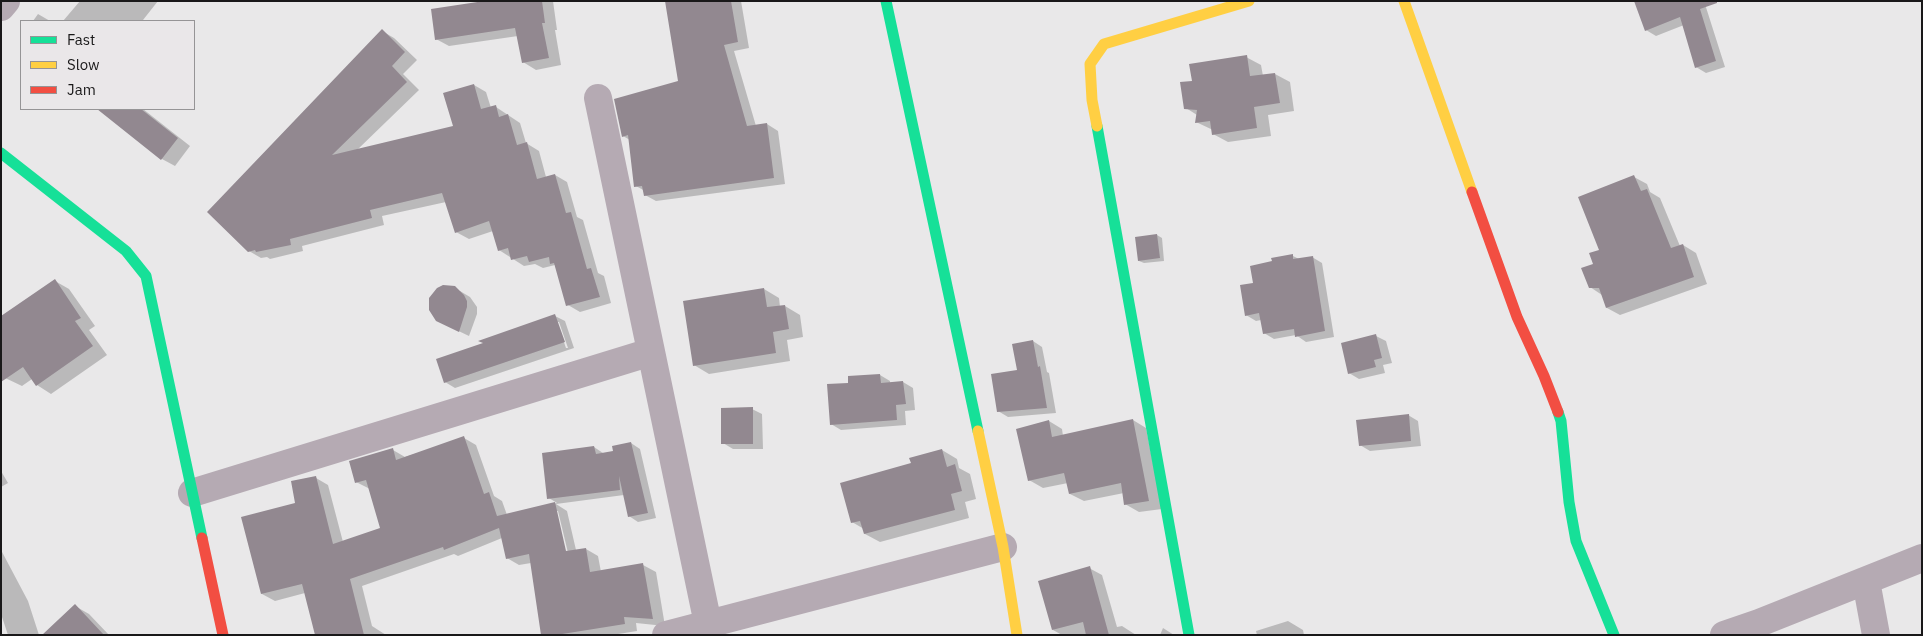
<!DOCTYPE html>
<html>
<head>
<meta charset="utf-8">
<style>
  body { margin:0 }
  #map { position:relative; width:1923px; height:636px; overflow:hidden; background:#e9e8e9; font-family:"IBM Plex Sans",sans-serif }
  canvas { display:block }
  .frame { position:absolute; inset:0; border:2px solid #191819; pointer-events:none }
  .legend { position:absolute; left:20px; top:20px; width:175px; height:90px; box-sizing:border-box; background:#eae7e9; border:1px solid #969496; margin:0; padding:6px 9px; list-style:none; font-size:15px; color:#191819 }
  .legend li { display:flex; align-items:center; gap:10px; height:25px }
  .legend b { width:25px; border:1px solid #969496 }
</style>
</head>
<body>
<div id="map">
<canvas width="1923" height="636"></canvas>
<div class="frame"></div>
<ul class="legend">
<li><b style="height:6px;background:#16e098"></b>Fast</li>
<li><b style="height:6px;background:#ffcf43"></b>Slow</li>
<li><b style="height:6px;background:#f24e42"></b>Jam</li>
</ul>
</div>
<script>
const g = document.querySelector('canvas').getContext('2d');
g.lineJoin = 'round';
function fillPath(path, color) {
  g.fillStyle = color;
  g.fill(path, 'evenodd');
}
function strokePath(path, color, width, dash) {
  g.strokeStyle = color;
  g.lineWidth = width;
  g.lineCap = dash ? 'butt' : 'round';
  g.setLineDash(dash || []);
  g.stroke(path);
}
const shadow = new Path2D(`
  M 80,1 L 158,1 L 143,20 L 144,21 L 63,21 Z
  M 492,1 L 553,1 L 557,30 L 555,30 L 561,65 L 536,70 L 523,62 L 518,36 L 449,46 L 436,39 Z
  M 666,1 L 741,1 L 749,48 L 734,51 L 756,126 L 767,124 L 778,131 L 785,184 L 656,201 L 645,195 L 645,191 L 636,186 L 630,140 L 623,136 L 679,82 Z
  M 1704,1 L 1725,67 L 1706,73 L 1696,67 L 1684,25 L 1656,36 L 1646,30 Z
  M 38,14 L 50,21 L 33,21 Z
  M 382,31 L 394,38 L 417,60 L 403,74 L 419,90 L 356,151 L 454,127 L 474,85 L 486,92 L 491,108 L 496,107 L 520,123 L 526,143 L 539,151 L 546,177 L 555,175 L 567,182 L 577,217 L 583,220 L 598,273 L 604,276 L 611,303 L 580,312 L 568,305 L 555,265 L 543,268 L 535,264 L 524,266 L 499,250 L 493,231 L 469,239 L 456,232 L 446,202 L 382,216 L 384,225 L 302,246 L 303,251 L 270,259 L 267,257 L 261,258 L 249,251 Z
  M 1246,57 L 1261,65 L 1263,76 L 1275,74 L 1290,82 L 1294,111 L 1268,115 L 1271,136 L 1228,142 L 1213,134 L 1213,130 L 1196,122 L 1197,115 L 1186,108 L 1193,82 Z
  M 99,109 L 143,109 L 190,146 L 175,166 L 162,159 Z
  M 1634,177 L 1647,184 L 1650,192 L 1660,198 L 1680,246 L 1683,245 L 1696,253 L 1707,284 L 1620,315 L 1607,308 L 1602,295 L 1590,287 L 1595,264 Z
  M 1157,235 L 1162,238 L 1164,261 L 1144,263 L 1139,261 Z
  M 1293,256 L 1299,259 L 1312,257 L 1322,263 L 1334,337 L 1306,342 L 1296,335 L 1274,339 L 1264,333 L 1261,320 L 1256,321 L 1246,315 L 1254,284 Z
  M 55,281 L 69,289 L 95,326 L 89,330 L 107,355 L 51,394 L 37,385 L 32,379 L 22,386 L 1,376 Z
  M 764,289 L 779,298 L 780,307 L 785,306 L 800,315 L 803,337 L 787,340 L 790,361 L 709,374 L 694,365 L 685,302 Z
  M 460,291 L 470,297 L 477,307 L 477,314 L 469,336 L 448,326 Z
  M 555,316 L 565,321 L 574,348 L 455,388 L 445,382 L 485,343 ZM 557,322 L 559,322 L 568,348 L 566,348 Z
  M 1376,336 L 1386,341 L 1392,363 L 1383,365 L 1385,373 L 1359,379 L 1349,373 Z
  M 1033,341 L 1042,347 L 1047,372 L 1049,373 L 1056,413 L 1008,417 L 998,411 Z
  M 880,375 L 890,381 L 890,383 L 903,382 L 913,388 L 915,410 L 905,411 L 906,425 L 841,430 L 831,424 L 849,384 Z
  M 752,409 L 762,414 L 763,449 L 733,449 L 723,443 Z
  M 1408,415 L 1418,421 L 1421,446 L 1370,451 L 1360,445 Z
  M 1133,420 L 1146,428 L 1162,509 L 1139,512 L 1125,504 L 1124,493 L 1084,501 L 1070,494 L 1068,483 L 1043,488 L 1029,480 L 1049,421 L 1062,429 L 1063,436 Z
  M 464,438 L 476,445 L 494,496 L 502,501 L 507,515 L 557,503 L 549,498 L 594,447 L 603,453 L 615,453 L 631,443 L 640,449 L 656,518 L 638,522 L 629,516 L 624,495 L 556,504 L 567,511 L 576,550 L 586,549 L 598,556 L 601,572 L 643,565 L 656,572 L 665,626 L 636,623 L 637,631 L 612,635 L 542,635 L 531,563 L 519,565 L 507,558 L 502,538 L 458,556 L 454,554 L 362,586 L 372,626 L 386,635 L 316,635 L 305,593 L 275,601 L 262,594 L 297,504 L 316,478 L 328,485 L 343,542 L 382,529 L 370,489 L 356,482 L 393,450 L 405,457 ZM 556,511 L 558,511 L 569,557 L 566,557 Z
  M 942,450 L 957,459 L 959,468 L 970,474 L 976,499 L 965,502 L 969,518 L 880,542 L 865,534 L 864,529 L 852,522 L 912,464 Z
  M 1,471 L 8,483 L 1,487 Z
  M 1,550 L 28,601 L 39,635 L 8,635 L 1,614 Z
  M 1089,568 L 1102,575 L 1117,627 L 1122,626 L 1136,635 L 1062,635 L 1053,630 Z
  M 75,606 L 89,614 L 109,635 L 44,635 Z
  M 1288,621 L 1303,630 L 1304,635 L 1257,635 L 1256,631 Z
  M 1163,628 L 1174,635 L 1160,635 Z`);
const building = new Path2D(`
  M 484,1 L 542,1 L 545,23 L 542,23 L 549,58 L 522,63 L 515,28 L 435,40 L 431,9 Z
  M 665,1 L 731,1 L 738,42 L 724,45 L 747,126 L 767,123 L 774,178 L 644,196 L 642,186 L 634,187 L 628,135 L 622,137 L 614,99 L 678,81 Z
  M 1634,1 L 1717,1 L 1717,3 L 1700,9 L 1716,61 L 1695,68 L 1680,17 L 1645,31 Z
  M 382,29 L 405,52 L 392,66 L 407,82 L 332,155 L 453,126 L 443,93 L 474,84 L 481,109 L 496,105 L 499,117 L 508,114 L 517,145 L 527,142 L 537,179 L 555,174 L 566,213 L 571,212 L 587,269 L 591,268 L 600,297 L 566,306 L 554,263 L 550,264 L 549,257 L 529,262 L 527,256 L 511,260 L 508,248 L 498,251 L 489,221 L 455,233 L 442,193 L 370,210 L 372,218 L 290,239 L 291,245 L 256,252 L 255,250 L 248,252 L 207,212 Z
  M 1247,55 L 1250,76 L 1275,73 L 1280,103 L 1254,107 L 1257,128 L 1212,135 L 1210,121 L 1195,123 L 1197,110 L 1184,109 L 1180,82 L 1192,81 L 1189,64 Z
  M 97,109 L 141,109 L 178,138 L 161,160 Z
  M 1634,175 L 1641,191 L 1647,189 L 1671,248 L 1683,244 L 1694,277 L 1606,308 L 1599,288 L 1589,288 L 1581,268 L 1593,264 L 1589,253 L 1599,250 L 1578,197 Z
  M 1157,234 L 1160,258 L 1138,261 L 1135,237 Z
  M 1293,254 L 1293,259 L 1313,256 L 1325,331 L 1295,337 L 1294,329 L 1263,334 L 1259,313 L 1245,316 L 1240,285 L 1253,283 L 1250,266 L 1272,261 L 1271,258 Z
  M 55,279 L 81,318 L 75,321 L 93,346 L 36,386 L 23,367 L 1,382 L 1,316 Z
  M 443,285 L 455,286 L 464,295 L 467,301 L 467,307 L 459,332 L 436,321 L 429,310 L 429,298 L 437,288 Z
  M 764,288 L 767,307 L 785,305 L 789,329 L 773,332 L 776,353 L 693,366 L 683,301 Z
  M 555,314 L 565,342 L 444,383 L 436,359 L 483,343 L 478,341 Z
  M 1376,334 L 1382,358 L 1374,360 L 1376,367 L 1348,374 L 1341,343 Z
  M 1033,340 L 1038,367 L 1040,366 L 1047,408 L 997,412 L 991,374 L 1017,370 L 1012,344 Z
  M 880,374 L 881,383 L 903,381 L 906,404 L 896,405 L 897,420 L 830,425 L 827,384 L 848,383 L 848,376 Z
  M 753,407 L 753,444 L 721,444 L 721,408 Z
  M 1409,414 L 1411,441 L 1359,446 L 1356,420 Z
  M 1133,419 L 1149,501 L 1124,505 L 1121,483 L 1069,494 L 1064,473 L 1028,481 L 1016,429 L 1049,420 L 1052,437 Z
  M 464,436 L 484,494 L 489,492 L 497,516 L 555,502 L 566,551 L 586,548 L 590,572 L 643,563 L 653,619 L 624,617 L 625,624 L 556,635 L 541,635 L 529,554 L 506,559 L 499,528 L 444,550 L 443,547 L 350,579 L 364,635 L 315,635 L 302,584 L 261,594 L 241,517 L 295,503 L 291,481 L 316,476 L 333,544 L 380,528 L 366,480 L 355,483 L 349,461 L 393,448 L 396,460 Z
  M 631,442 L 648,513 L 628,517 L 619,476 L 620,490 L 547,499 L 542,453 L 594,446 L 596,454 L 613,451 L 612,446 Z
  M 942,449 L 947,467 L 955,464 L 962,491 L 951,494 L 955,510 L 864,534 L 860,521 L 851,523 L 840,483 L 911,463 L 909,458 Z
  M 1090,566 L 1109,635 L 1086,635 L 1083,622 L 1052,630 L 1038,581 Z
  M 75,604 L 104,635 L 42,635 Z`);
const street = new Path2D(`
  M 1,7 L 6,1
  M 598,98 L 708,624
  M 192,493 L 651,352
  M 1866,581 L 1876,635
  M 666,635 L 1003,547
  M 1724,635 L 1759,623 L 1922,558`);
const fast = new Path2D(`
  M 886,1 L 978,431
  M 1097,126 L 1189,635
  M 1,153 L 126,251 L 146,276 L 202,538
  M 1558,412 L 1561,421 L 1569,502 L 1576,541 L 1614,635`);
const slow = new Path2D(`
  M 1404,1 L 1472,192
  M 1097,126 L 1092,100 L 1090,64 L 1104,44 L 1249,1
  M 978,431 L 1003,547 L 1017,635`);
const jam = new Path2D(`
  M 1472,192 L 1517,317 L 1544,376 L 1558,412
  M 202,538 L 223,635`);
fillPath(shadow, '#0003');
fillPath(building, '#928890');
strokePath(street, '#b5aab3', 28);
strokePath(fast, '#16e098', 11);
strokePath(slow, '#ffcf43', 11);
strokePath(jam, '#f24e42', 11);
</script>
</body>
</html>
